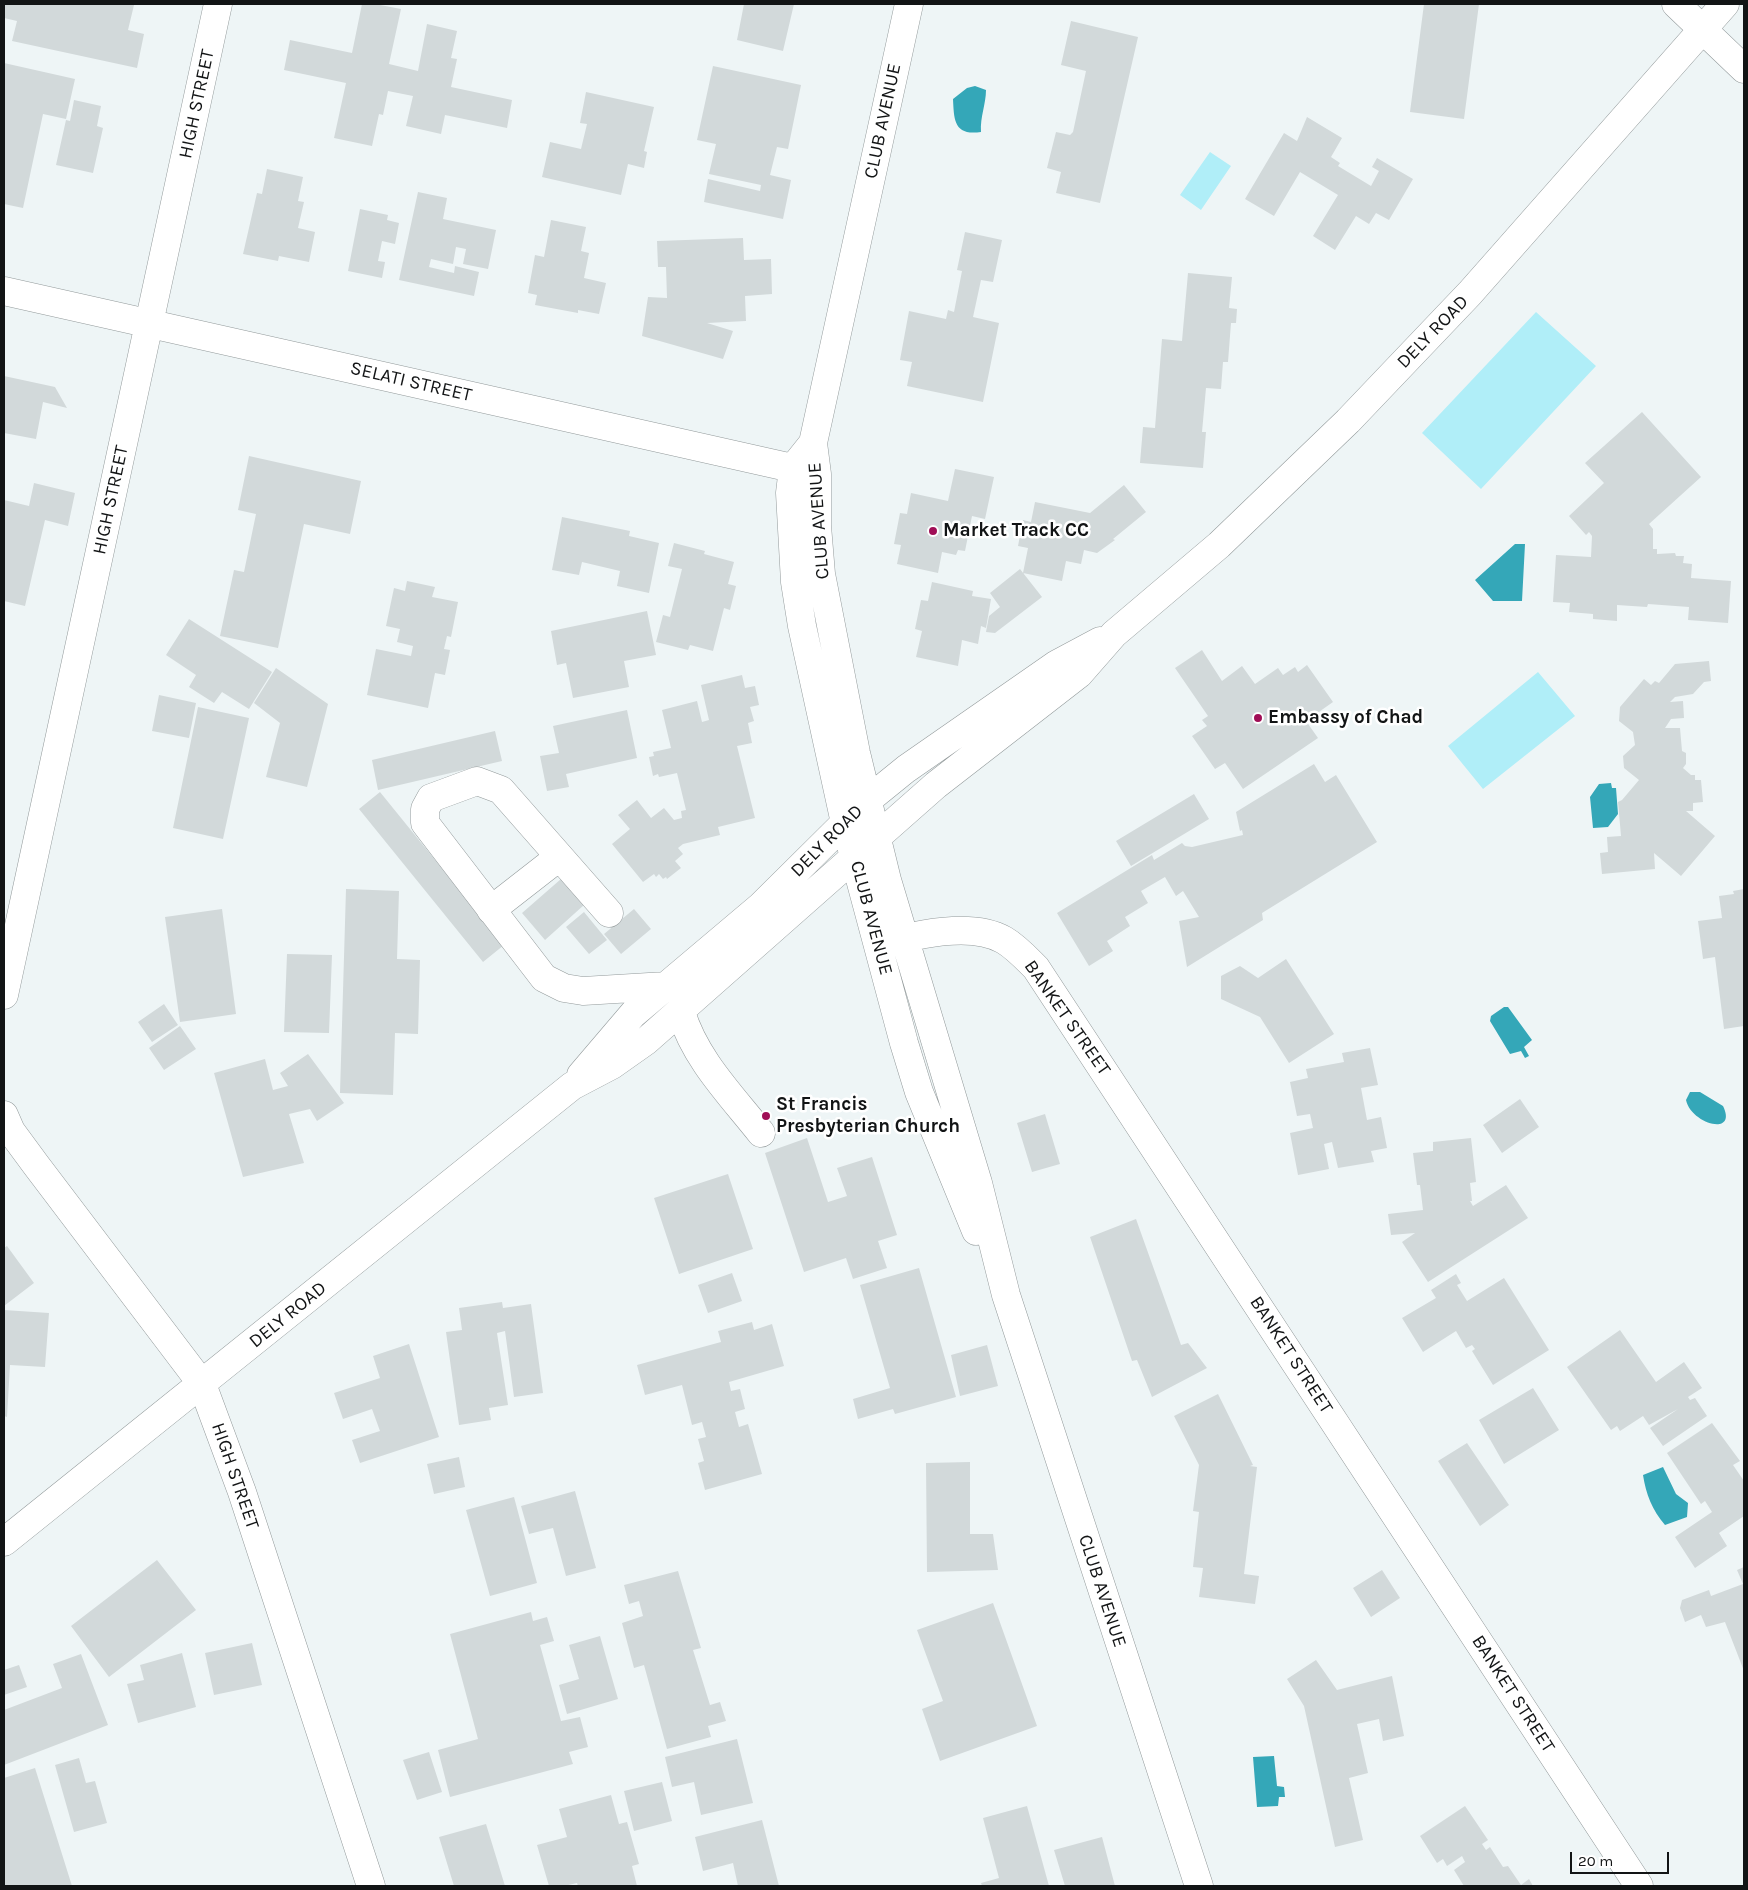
<!DOCTYPE html>
<html>
<head>
<meta charset="utf-8">
<style>
  body { margin:0 }
  #map { position:relative; width:1748px; height:1890px; overflow:hidden; background:#eef5f6; font-family:Karla,sans-serif }
  canvas { display:block }
  .frame { position:absolute; inset:0; border:5px solid #121415; pointer-events:none }
  .scale { position:absolute; left:1570px; top:1852px; width:99px; height:22px; box-sizing:border-box; border:2px solid #121415; border-top:0; padding-left:6px; font-size:15px; line-height:18px; white-space:nowrap; color:#121415; -webkit-text-stroke:4px #fff; paint-order:stroke }
</style>
</head>
<body>
<div id="map">
<canvas width="1748" height="1890"></canvas>
<div class="frame"></div>
<div class="scale">20 m</div>
</div>
<script>
const g = document.querySelector('canvas').getContext('2d');
g.lineJoin = 'round';
function fillPath(path, color) {
  g.fillStyle = color;
  g.fill(path, 'evenodd');
}
function strokePath(path, color, width, dash) {
  g.strokeStyle = color;
  g.lineWidth = width;
  g.lineCap = dash ? 'butt' : 'round';
  g.setLineDash(dash || []);
  g.stroke(path);
}
function write(font, color, halo, rows, align = 'center') {
  g.font = font + ' Karla,sans-serif';
  g.lineWidth = 5;
  g.setLineDash([]);
  g.textBaseline = 'middle';
  g.strokeStyle = halo;
  g.fillStyle = color;
  for (const [text, x, y, turn = 0] of rows) {
    g.save();
    g.translate(x, y);
    g.rotate((+turn || 0) * Math.PI / 180);
    g.textAlign = isNaN(turn) ? turn : align;
    if (halo) g.strokeText(text, 0, 0);
    g.fillText(text, 0, 0);
    g.restore();
  }
}
const green = new Path2D(`
  M 1210,152 L 1231,166 L 1201,210 L 1180,195 Z
  M 1536,312 L 1596,366 L 1481,489 L 1422,433 Z
  M 1538,672 L 1575,716 L 1483,789 L 1448,746 Z`);
const water = new Path2D(`
  M 975,86 L 986,90 C 986,104 980,117 981,132 C 954,136 954,120 953,99 L 967,88 Z
  M 1515,544 L 1525,544 L 1522,601 L 1493,601 L 1475,580 Z
  M 1611,783 L 1612,788 L 1616,788 L 1618,814 L 1608,827 L 1593,828 L 1590,797 L 1599,784 Z
  M 1504,1007 L 1508,1007 L 1532,1040 L 1524,1047 L 1529,1056 L 1525,1058 L 1521,1051 L 1510,1054 L 1490,1021 L 1491,1016 Z
  M 1690,1092 L 1700,1092 L 1723,1106 C 1738,1137 1691,1124 1686,1100 Z
  M 1663,1467 L 1676,1494 L 1688,1503 L 1687,1517 L 1665,1525 C 1652,1510 1646,1494 1643,1475 Z
  M 1274,1756 L 1277,1786 L 1284,1787 L 1285,1797 L 1279,1797 L 1278,1806 L 1257,1807 L 1253,1757 Z`);
const building = new Path2D(`
  M 4,4 L 134,5 L 128,30 L 144,34 L 137,68 L 12,41 L 17,21 L 4,18 Z
  M 362,4 L 375,4 L 401,9 L 389,64 L 418,71 L 427,24 L 457,31 L 451,58 L 457,59 L 451,87 L 512,100 L 507,128 L 445,115 L 441,134 L 406,126 L 413,96 L 388,91 L 383,115 L 379,114 L 372,146 L 334,138 L 346,83 L 284,70 L 290,40 L 352,53 Z
  M 744,4 L 794,4 L 783,51 L 737,40 Z
  M 1424,4 L 1479,4 L 1464,119 L 1410,112 Z
  M 1071,21 L 1138,37 L 1100,203 L 1056,193 L 1061,172 L 1047,168 L 1056,132 L 1070,135 L 1073,132 L 1086,71 L 1061,65 Z
  M 4,63 L 75,79 L 66,119 L 43,114 L 23,208 L 4,204 Z
  M 713,66 L 801,85 L 788,149 L 777,147 L 770,175 L 791,180 L 783,219 L 704,202 L 708,179 L 760,191 L 761,185 L 709,174 L 716,144 L 697,140 Z
  M 586,92 L 654,107 L 644,151 L 647,152 L 644,168 L 628,164 L 621,195 L 542,177 L 550,142 L 581,149 L 587,124 L 580,123 Z
  M 74,100 L 101,106 L 97,126 L 103,128 L 93,173 L 56,165 L 66,120 L 70,121 Z
  M 1307,117 L 1342,138 L 1331,157 L 1340,163 L 1338,166 L 1371,186 L 1379,171 L 1372,167 L 1377,158 L 1413,179 L 1389,220 L 1376,213 L 1369,224 L 1356,216 L 1335,250 L 1313,236 L 1338,195 L 1300,172 L 1274,216 L 1245,199 L 1284,133 L 1297,141 Z
  M 267,169 L 303,177 L 298,201 L 304,202 L 298,228 L 315,232 L 309,262 L 279,256 L 278,261 L 243,254 L 257,193 L 262,194 Z
  M 418,192 L 447,198 L 443,219 L 496,230 L 488,269 L 463,264 L 466,249 L 456,247 L 453,264 L 431,259 L 429,267 L 454,273 L 455,266 L 479,272 L 474,296 L 399,280 Z
  M 360,209 L 388,215 L 387,220 L 399,223 L 395,244 L 382,241 L 378,261 L 385,262 L 382,278 L 348,271 Z
  M 551,220 L 586,227 L 581,251 L 589,253 L 584,278 L 606,283 L 599,314 L 578,310 L 578,313 L 535,305 L 537,295 L 528,293 L 535,255 L 544,257 Z
  M 965,232 L 1002,240 L 993,282 L 981,280 L 973,317 L 999,323 L 983,402 L 907,386 L 912,362 L 900,360 L 909,311 L 946,319 L 948,310 L 954,312 L 962,271 L 957,270 Z
  M 743,238 L 744,260 L 771,259 L 772,294 L 745,296 L 746,321 L 707,323 L 733,331 L 723,359 L 642,336 L 648,297 L 667,298 L 666,267 L 658,267 L 657,241 Z
  M 1188,273 L 1232,277 L 1229,308 L 1237,309 L 1236,323 L 1231,323 L 1228,362 L 1223,362 L 1221,389 L 1206,388 L 1202,432 L 1206,432 L 1203,468 L 1140,463 L 1143,427 L 1155,428 L 1162,339 L 1182,341 Z
  M 4,376 L 55,387 L 67,408 L 43,402 L 36,439 L 4,433 Z
  M 1642,412 L 1701,477 L 1649,524 L 1653,529 L 1653,549 L 1657,549 L 1657,554 L 1675,553 L 1676,556 L 1684,556 L 1683,563 L 1692,564 L 1691,578 L 1731,581 L 1728,623 L 1688,620 L 1689,607 L 1648,604 L 1647,607 L 1617,605 L 1617,621 L 1593,619 L 1593,614 L 1569,612 L 1570,603 L 1553,602 L 1556,555 L 1591,557 L 1592,536 L 1589,532 L 1586,535 L 1569,516 L 1604,483 L 1585,463 Z
  M 249,456 L 361,481 L 350,534 L 304,524 L 278,648 L 220,636 L 234,570 L 244,572 L 256,514 L 238,510 Z
  M 955,469 L 994,477 L 985,519 L 972,516 L 965,551 L 958,550 L 956,555 L 942,552 L 938,573 L 897,564 L 901,545 L 894,544 L 900,513 L 907,514 L 911,493 L 948,501 Z
  M 34,483 L 75,493 L 68,526 L 45,520 L 25,606 L 4,601 L 4,500 L 29,506 Z
  M 1124,485 L 1146,512 L 1113,539 L 1115,540 L 1097,553 L 1084,550 L 1081,564 L 1066,561 L 1062,581 L 1023,573 L 1028,548 L 1018,546 L 1023,520 L 1031,522 L 1035,502 L 1090,513 Z
  M 562,517 L 630,531 L 629,536 L 659,543 L 649,593 L 617,586 L 620,571 L 582,562 L 579,575 L 552,570 Z
  M 674,543 L 705,551 L 704,554 L 734,562 L 728,584 L 736,586 L 730,610 L 724,608 L 713,651 L 690,645 L 688,650 L 656,642 L 663,615 L 670,617 L 682,569 L 668,566 Z
  M 1020,569 L 1042,597 L 995,633 L 986,632 L 989,616 L 1000,607 L 990,593 Z
  M 407,581 L 435,587 L 432,597 L 458,602 L 451,637 L 447,636 L 444,649 L 450,650 L 445,675 L 435,673 L 428,708 L 367,695 L 376,649 L 411,656 L 413,646 L 397,642 L 400,629 L 386,626 L 394,588 L 405,591 Z
  M 932,582 L 973,591 L 972,596 L 991,599 L 986,628 L 981,626 L 978,644 L 962,640 L 958,666 L 916,657 L 922,631 L 915,629 L 921,600 L 928,601 Z
  M 647,611 L 656,655 L 624,661 L 629,687 L 573,698 L 566,663 L 557,665 L 551,631 Z
  M 189,619 L 272,672 L 249,709 L 222,692 L 214,703 L 189,687 L 196,675 L 166,655 Z
  M 1202,650 L 1222,681 L 1242,666 L 1255,684 L 1278,668 L 1283,675 L 1295,667 L 1298,672 L 1307,665 L 1333,702 L 1306,721 L 1318,738 L 1243,789 L 1225,763 L 1215,769 L 1192,736 L 1207,726 L 1202,720 L 1208,716 L 1175,668 Z
  M 1709,661 L 1711,681 L 1704,682 L 1693,694 L 1675,697 L 1670,702 L 1683,701 L 1684,718 L 1671,719 L 1665,728 L 1680,728 L 1682,751 L 1686,753 L 1686,764 L 1683,768 L 1691,775 L 1695,775 L 1695,780 L 1701,780 L 1703,802 L 1693,803 L 1693,811 L 1686,811 L 1715,836 L 1681,876 L 1654,853 L 1655,869 L 1602,874 L 1600,853 L 1608,852 L 1607,837 L 1621,836 L 1618,802 L 1622,800 L 1639,780 L 1624,768 L 1623,756 L 1635,745 L 1633,732 L 1619,721 L 1620,707 L 1644,679 L 1651,685 L 1655,681 L 1659,683 L 1675,664 Z
  M 276,668 L 328,704 L 307,787 L 266,777 L 280,723 L 254,703 Z
  M 742,675 L 745,688 L 755,686 L 759,705 L 750,707 L 754,721 L 748,723 L 752,743 L 737,746 L 755,818 L 718,827 L 720,835 L 683,844 L 678,848 L 683,854 L 675,861 L 681,868 L 667,879 L 666,877 L 663,879 L 659,874 L 656,877 L 654,874 L 643,882 L 612,844 L 630,829 L 618,815 L 637,800 L 651,818 L 664,808 L 674,820 L 682,818 L 681,811 L 686,810 L 677,773 L 659,777 L 658,774 L 653,776 L 649,757 L 654,756 L 653,752 L 671,748 L 662,710 L 697,701 L 702,722 L 709,720 L 701,685 Z
  M 159,695 L 196,703 L 189,738 L 152,731 Z
  M 198,707 L 249,718 L 223,839 L 173,828 Z
  M 627,710 L 637,758 L 566,774 L 569,787 L 547,791 L 540,756 L 559,753 L 553,726 Z
  M 495,731 L 502,761 L 378,790 L 372,760 Z
  M 1314,764 L 1325,782 L 1336,775 L 1377,842 L 1262,913 L 1263,920 L 1187,967 L 1179,921 L 1199,917 L 1183,891 L 1176,896 L 1165,877 L 1141,891 L 1148,903 L 1125,917 L 1130,926 L 1107,941 L 1113,951 L 1089,966 L 1057,913 L 1152,855 L 1154,860 L 1182,843 L 1185,846 L 1192,847 L 1243,835 L 1242,830 L 1240,831 L 1236,812 Z
  M 380,792 L 504,945 L 483,962 L 359,809 Z
  M 1194,794 L 1209,819 L 1131,866 L 1116,841 Z
  M 561,879 L 584,905 L 545,940 L 522,913 Z
  M 346,889 L 399,891 L 397,959 L 420,960 L 418,1034 L 395,1033 L 393,1095 L 340,1093 Z
  M 1744,889 L 1744,1026 L 1724,1029 L 1715,957 L 1703,959 L 1698,921 L 1722,918 L 1719,896 L 1734,894 L 1733,891 Z
  M 222,909 L 236,1014 L 180,1022 L 165,917 Z
  M 634,909 L 651,929 L 621,954 L 604,934 Z
  M 584,912 L 607,940 L 589,954 L 566,927 Z
  M 287,954 L 332,955 L 329,1033 L 284,1032 Z
  M 1286,959 L 1334,1034 L 1289,1063 L 1260,1017 L 1221,999 L 1221,976 L 1240,966 L 1258,978 Z
  M 164,1004 L 178,1025 L 152,1042 L 138,1022 Z
  M 180,1026 L 196,1049 L 164,1070 L 149,1048 Z
  M 1370,1048 L 1378,1085 L 1361,1088 L 1367,1120 L 1381,1117 L 1387,1148 L 1371,1151 L 1374,1162 L 1338,1168 L 1332,1142 L 1324,1144 L 1329,1169 L 1298,1175 L 1290,1133 L 1313,1128 L 1310,1114 L 1297,1116 L 1290,1082 L 1308,1078 L 1306,1069 L 1344,1062 L 1342,1053 Z
  M 308,1054 L 344,1103 L 317,1121 L 310,1109 L 289,1114 L 304,1163 L 243,1177 L 214,1073 L 265,1059 L 273,1090 L 288,1086 L 280,1073 Z
  M 1520,1099 L 1539,1127 L 1502,1153 L 1483,1125 Z
  M 1045,1114 L 1060,1164 L 1032,1172 L 1017,1123 Z
  M 807,1138 L 828,1202 L 847,1196 L 837,1168 L 872,1157 L 897,1235 L 878,1241 L 887,1268 L 853,1279 L 846,1258 L 804,1272 L 765,1153 Z
  M 1471,1138 L 1476,1182 L 1470,1183 L 1472,1201 L 1470,1201 L 1473,1206 L 1506,1185 L 1528,1218 L 1428,1282 L 1402,1242 L 1415,1233 L 1391,1235 L 1388,1214 L 1423,1210 L 1420,1185 L 1417,1185 L 1413,1153 L 1433,1151 L 1433,1142 Z
  M 728,1174 L 753,1249 L 679,1274 L 654,1198 Z
  M 1136,1219 L 1181,1345 L 1188,1343 L 1207,1368 L 1152,1397 L 1137,1360 L 1132,1361 L 1090,1237 Z
  M 7,1246 L 34,1283 L 4,1306 L 4,1248 Z
  M 919,1268 L 956,1397 L 895,1414 L 893,1409 L 858,1419 L 853,1399 L 890,1388 L 860,1285 Z
  M 732,1273 L 742,1301 L 708,1313 L 698,1285 Z
  M 1456,1274 L 1461,1283 L 1457,1285 L 1467,1301 L 1504,1278 L 1549,1350 L 1493,1385 L 1472,1351 L 1475,1349 L 1472,1345 L 1466,1348 L 1456,1331 L 1423,1352 L 1402,1318 L 1436,1298 L 1431,1290 Z
  M 502,1302 L 503,1308 L 531,1304 L 543,1393 L 514,1397 L 505,1331 L 497,1333 L 508,1405 L 489,1408 L 491,1420 L 459,1425 L 446,1332 L 462,1330 L 459,1308 Z
  M 4,1310 L 49,1313 L 45,1367 L 10,1365 L 7,1417 L 4,1416 Z
  M 752,1322 L 754,1330 L 772,1324 L 784,1366 L 729,1382 L 731,1391 L 740,1389 L 745,1409 L 735,1412 L 739,1427 L 748,1424 L 762,1474 L 705,1490 L 698,1463 L 704,1461 L 698,1439 L 706,1437 L 702,1422 L 692,1425 L 682,1385 L 645,1395 L 637,1365 L 721,1342 L 718,1331 Z
  M 1620,1330 L 1656,1382 L 1684,1362 L 1702,1388 L 1688,1397 L 1690,1400 L 1695,1398 L 1707,1416 L 1663,1446 L 1650,1428 L 1678,1409 L 1649,1425 L 1643,1416 L 1620,1431 L 1617,1426 L 1611,1430 L 1567,1367 Z
  M 409,1344 L 439,1437 L 360,1463 L 352,1440 L 380,1431 L 372,1409 L 343,1419 L 334,1393 L 380,1378 L 373,1356 Z
  M 987,1345 L 998,1386 L 960,1396 L 951,1355 Z
  M 1533,1388 L 1559,1430 L 1504,1464 L 1479,1420 Z
  M 1218,1394 L 1253,1465 L 1250,1466 L 1257,1467 L 1244,1574 L 1259,1576 L 1255,1604 L 1199,1597 L 1203,1568 L 1193,1567 L 1199,1512 L 1193,1511 L 1199,1465 L 1174,1416 Z
  M 1712,1423 L 1740,1461 L 1733,1465 L 1744,1481 L 1744,1516 L 1719,1533 L 1727,1546 L 1695,1568 L 1675,1537 L 1712,1512 L 1705,1501 L 1701,1504 L 1667,1453 Z
  M 1467,1443 L 1509,1505 L 1480,1526 L 1438,1461 Z
  M 459,1457 L 465,1487 L 434,1494 L 427,1464 Z
  M 970,1462 L 970,1534 L 993,1534 L 998,1570 L 927,1572 L 926,1463 Z
  M 575,1491 L 596,1568 L 566,1576 L 553,1528 L 529,1534 L 521,1506 Z
  M 514,1497 L 537,1583 L 490,1596 L 466,1510 Z
  M 157,1560 L 196,1610 L 109,1677 L 71,1626 Z
  M 1744,1567 L 1744,1671 L 1725,1622 L 1706,1627 L 1701,1615 L 1685,1622 L 1680,1608 L 1682,1600 L 1709,1590 L 1711,1596 L 1743,1584 L 1737,1570 Z
  M 1382,1570 L 1400,1598 L 1371,1617 L 1353,1588 Z
  M 678,1571 L 701,1648 L 693,1650 L 710,1705 L 720,1702 L 726,1721 L 708,1726 L 711,1737 L 667,1749 L 644,1665 L 634,1668 L 622,1623 L 643,1616 L 639,1601 L 629,1604 L 624,1585 Z
  M 993,1603 L 1037,1726 L 940,1761 L 922,1709 L 943,1701 L 917,1630 Z
  M 531,1612 L 533,1621 L 547,1617 L 554,1641 L 540,1645 L 561,1721 L 580,1717 L 588,1747 L 569,1752 L 573,1764 L 450,1797 L 438,1750 L 478,1739 L 450,1634 Z
  M 600,1636 L 618,1699 L 567,1714 L 559,1685 L 579,1679 L 569,1645 Z
  M 252,1643 L 262,1685 L 214,1695 L 205,1653 Z
  M 182,1653 L 196,1707 L 138,1723 L 127,1684 L 144,1680 L 140,1665 Z
  M 81,1654 L 108,1725 L 4,1765 L 4,1710 L 62,1688 L 53,1664 Z
  M 1316,1660 L 1337,1690 L 1392,1676 L 1404,1736 L 1383,1741 L 1379,1719 L 1357,1724 L 1368,1773 L 1349,1778 L 1363,1840 L 1335,1847 L 1304,1706 L 1287,1679 Z
  M 19,1665 L 27,1687 L 4,1695 L 4,1670 Z
  M 737,1739 L 753,1803 L 701,1815 L 694,1782 L 672,1787 L 665,1757 Z
  M 429,1752 L 442,1792 L 417,1800 L 403,1760 Z
  M 79,1758 L 86,1783 L 95,1781 L 107,1823 L 74,1832 L 55,1765 Z
  M 35,1768 L 72,1886 L 4,1886 L 4,1778 Z
  M 662,1782 L 672,1821 L 634,1831 L 624,1791 Z
  M 611,1795 L 619,1824 L 627,1822 L 639,1864 L 632,1866 L 637,1886 L 578,1886 L 577,1883 L 564,1886 L 549,1886 L 537,1845 L 567,1837 L 559,1809 Z
  M 1027,1806 L 1049,1886 L 982,1886 L 981,1883 L 999,1878 L 983,1818 Z
  M 1465,1806 L 1488,1840 L 1482,1844 L 1486,1850 L 1490,1847 L 1503,1867 L 1508,1866 L 1521,1885 L 1529,1879 L 1533,1886 L 1464,1886 L 1454,1870 L 1465,1862 L 1462,1856 L 1447,1866 L 1443,1859 L 1437,1863 L 1420,1836 Z
  M 762,1820 L 779,1886 L 738,1886 L 733,1863 L 703,1871 L 695,1837 Z
  M 486,1824 L 505,1886 L 454,1886 L 439,1837 Z
  M 1102,1837 L 1115,1886 L 1065,1886 L 1054,1850 Z`);
const minor = new Path2D(`
  M 909,4 L 813,443 L 817,474 L 817,526 L 821,574 L 856,753 L 887,880 L 978,1183 L 1006,1295 L 1199,1886
  M 1676,4 L 1744,69
  M 4,291 L 810,472
  M 813,443 L 793,468 L 790,493 L 795,582 L 802,626 L 845,823 L 904,1043 L 919,1092 L 976,1231
  M 491,910 L 559,857
  M 609,913 L 501,790 L 477,781 L 431,798 L 425,809 L 425,823 L 544,978 L 564,988 L 583,991 L 666,986
  M 879,945 C 913,935 971,921 1004,940 C 1016,947 1026,958 1036,968 L 1639,1886
  M 4,995 L 218,4
  M 681,1012 C 695,1059 731,1095 761,1133
  M 581,1075 L 633,1014 L 761,906 L 869,799 L 906,769 L 1057,664 L 1100,641
  M 4,1115 L 11,1131 L 36,1165 L 202,1384 L 242,1492 L 371,1886
  M 4,1542 L 572,1086 L 612,1065 L 646,1041 L 936,785 L 1079,674 L 1114,634 L 1219,545 L 1348,421 L 1470,293 L 1725,4`);
const markers = [
  [933,531,5,"#a00e56"],
  [1258,718,5,"#a00e56"],
  [766,1116,5,"#a00e56"]
];
const streetNames = [
  ["HIGH STREET",197,104,-78],
  ["CLUB AVENUE",883,121,-78],
  ["DELY ROAD",1433,332,-46],
  ["SELATI STREET",411,382,13],
  ["HIGH STREET",111,500,-78],
  ["CLUB AVENUE",819,521,-94],
  ["DELY ROAD",827,841,-45],
  ["CLUB AVENUE",871,918,75],
  ["BANKET STREET",1067,1018,55],
  ["DELY ROAD",288,1315,-39],
  ["BANKET STREET",1291,1355,57],
  ["HIGH STREET",235,1476,71],
  ["CLUB AVENUE",1102,1591,72],
  ["BANKET STREET",1513,1694,57]
];
const poiNames = [
  ["Market Track CC",943,531],
  ["Embassy of Chad",1268,718],
  ["St Francis",776,1105],
  ["Presbyterian Church",776,1127]
];
fillPath(green, '#b0eef8');
fillPath(water, '#34a7b8');
fillPath(building, '#d2d9da');
strokePath(minor, '#939a9b', 29);
strokePath(minor, '#fff', 28);
for (const [x, y, r, color] of markers) {
  const dot = new Path2D();
  dot.arc(x, y, r, 0, 2 * Math.PI);
  g.fillStyle = color;
  g.fill(dot);
  strokePath(dot, '#fff', 2);
}
write('19px', '#121415', '#fff', streetNames);
write('bold 19px', '#121415', '#fff', poiNames, 'left');
</script>
</body>
</html>
